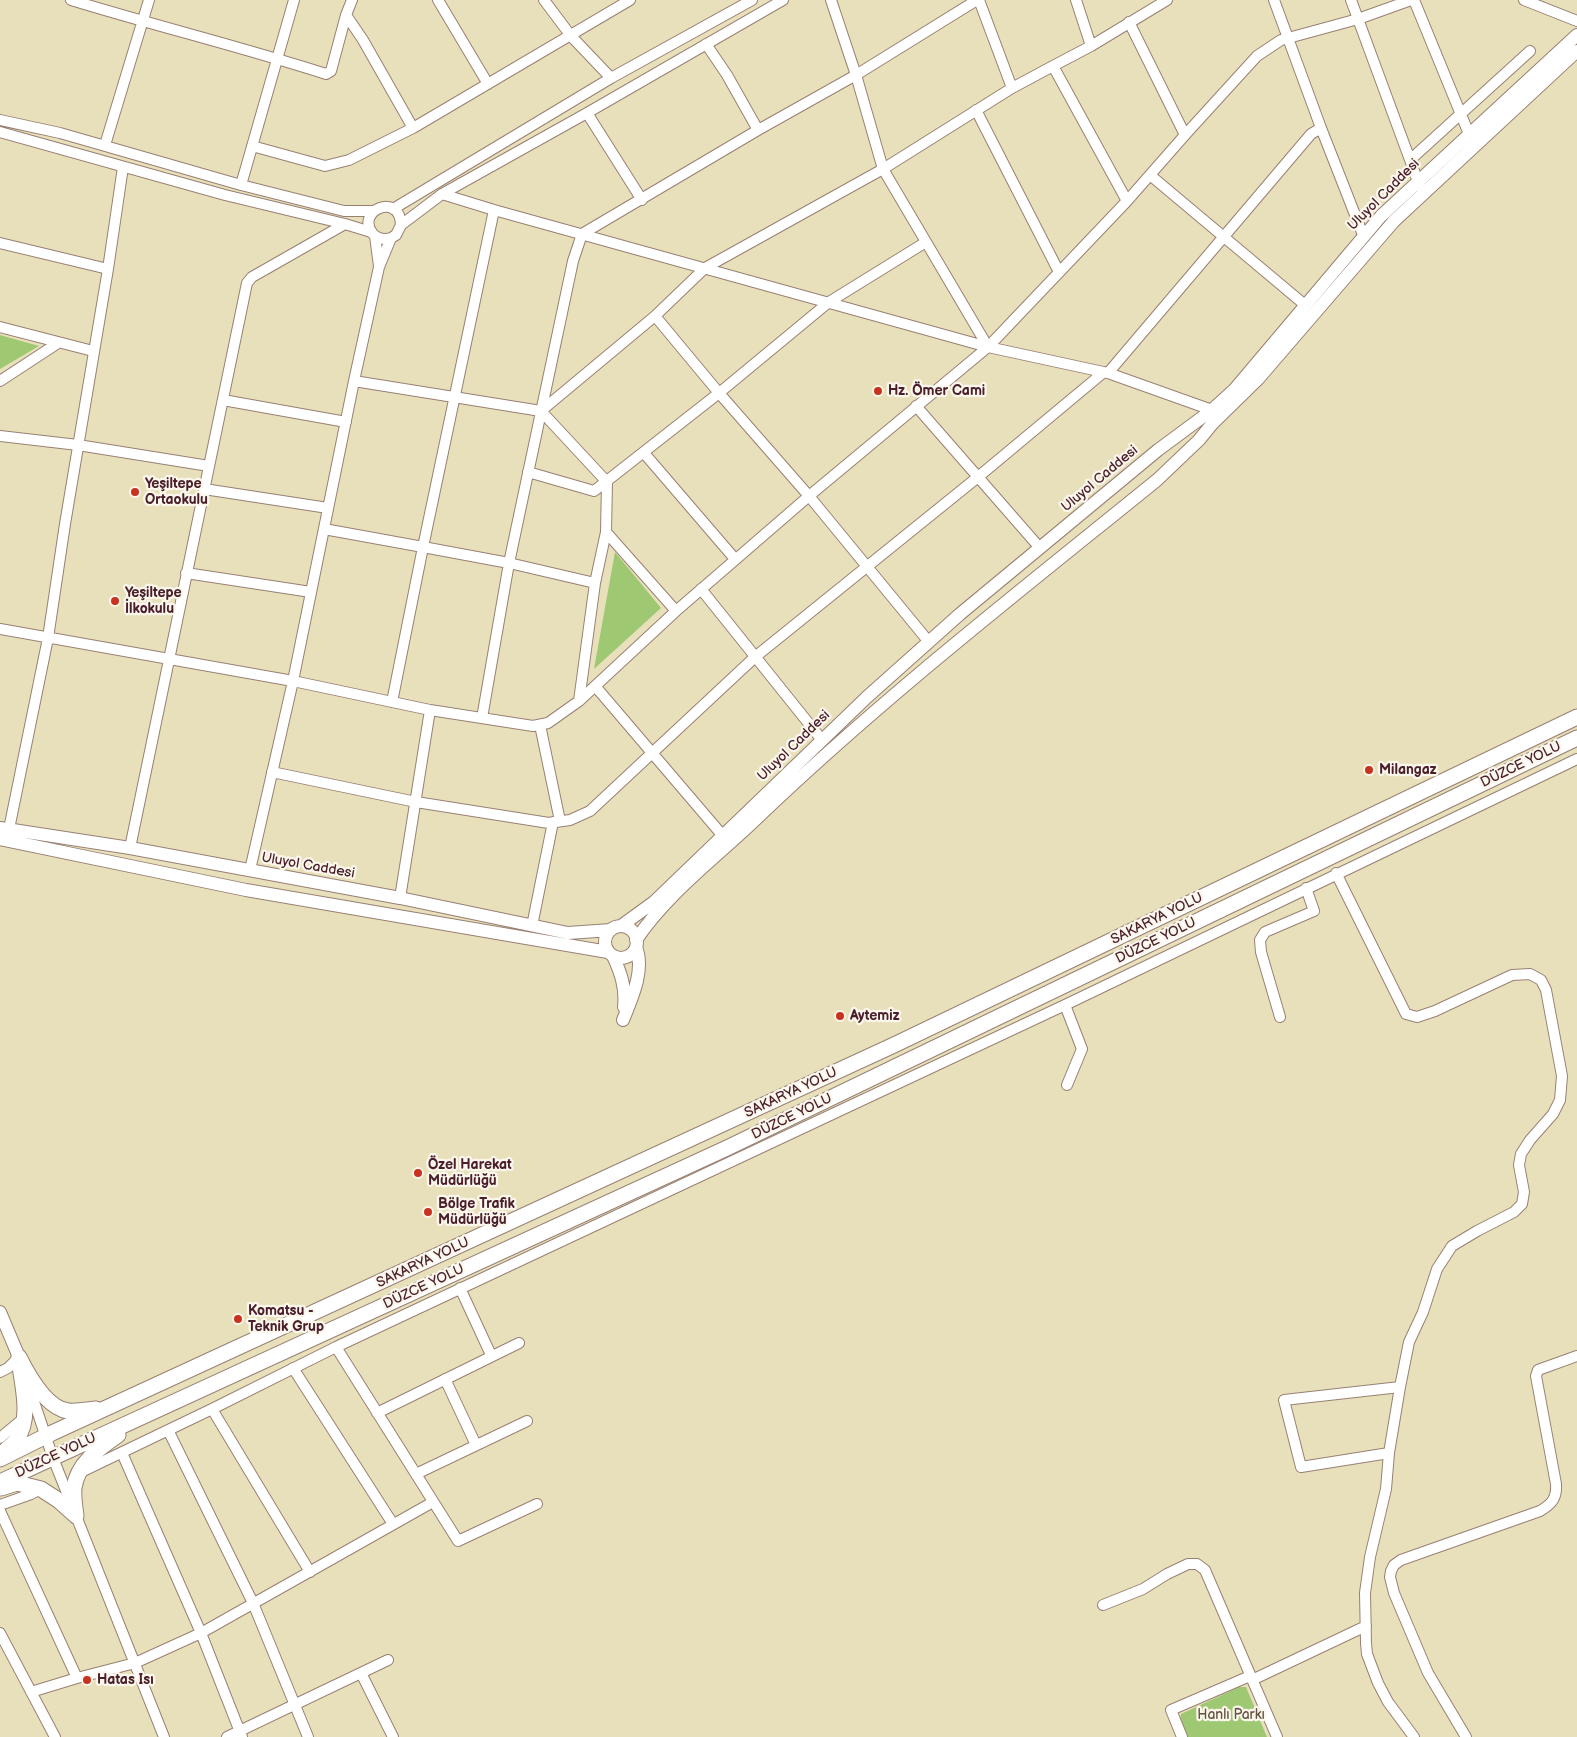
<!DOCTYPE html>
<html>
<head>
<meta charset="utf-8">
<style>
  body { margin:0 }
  canvas { display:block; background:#e8e0bb }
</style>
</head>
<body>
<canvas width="1577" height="1737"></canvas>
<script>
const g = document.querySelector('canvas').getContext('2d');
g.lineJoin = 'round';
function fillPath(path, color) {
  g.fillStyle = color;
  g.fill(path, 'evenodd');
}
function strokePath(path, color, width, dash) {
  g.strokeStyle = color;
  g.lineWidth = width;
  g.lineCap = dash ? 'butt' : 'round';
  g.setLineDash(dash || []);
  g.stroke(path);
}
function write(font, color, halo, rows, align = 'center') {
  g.font = font + ' "Balsamiq Sans",sans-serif';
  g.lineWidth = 4.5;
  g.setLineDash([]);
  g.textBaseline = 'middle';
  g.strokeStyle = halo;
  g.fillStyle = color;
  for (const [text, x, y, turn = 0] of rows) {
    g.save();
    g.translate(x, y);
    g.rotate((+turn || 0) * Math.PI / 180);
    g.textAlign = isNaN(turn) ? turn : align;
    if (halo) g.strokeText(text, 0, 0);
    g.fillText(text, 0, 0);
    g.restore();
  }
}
const green = new Path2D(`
  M 0,335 L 39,346 L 0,369 Z
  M 615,552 L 661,608 L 594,669 Z
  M 1239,1687 L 1246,1687 L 1267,1737 L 1187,1737 L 1180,1720 L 1181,1714 Z`);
const minor = new Path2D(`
  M 71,0 C 156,26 242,47 326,74 L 331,71 L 346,15 L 352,0
  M 438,0 L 488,84
  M 544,0 L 571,36 L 611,78
  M 831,0 L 856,75 L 883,169 L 988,347
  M 979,0 L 1012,88
  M 1076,0 L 1091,46
  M 1274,0 L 1321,128 L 1363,235
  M 1351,0 L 1420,187
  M 1414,0 L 1469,134
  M 1524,0 L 1577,21
  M 346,15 L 363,40 L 413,128
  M 706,44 L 727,75 L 758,130
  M 976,110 L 1059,272
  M 587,113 L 642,200
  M 0,120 L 60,133 L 241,185 L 344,211 L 374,211
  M 0,132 L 225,195 L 345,224 L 371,232
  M 1185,135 L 1257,56 L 1281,40 L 1358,19 L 1411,0
  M 105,145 L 149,0
  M 252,146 L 325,166 L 349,160 L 413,128 L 630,0
  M 1410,160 L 1530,51
  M 1150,175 L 1305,305
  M 241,185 L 294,0
  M 442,194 L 494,210 L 988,347 L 1108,373 L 1212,410 L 1216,409
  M 1127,201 L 1053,66 L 1091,46 L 1167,0
  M 393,209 L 611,78 L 752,0
  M 375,236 L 379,266
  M 391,238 C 384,240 378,239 373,234 C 354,211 400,191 401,225
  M 0,243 L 108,269
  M 655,316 L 719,393 L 809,496 L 929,642
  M 0,327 L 93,351
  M 1108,373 L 1311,134 L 1321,128
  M 0,381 L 58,343
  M 354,381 L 541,411 L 607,482 L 606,532 L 595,583
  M 223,400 L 346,422
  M 916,406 L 1040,548
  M 541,411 L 655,316 L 705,268 L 883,169 L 1012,88 L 1053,66
  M 0,436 L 78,445 L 209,466
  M 644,453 L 735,559
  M 528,472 L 594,491 L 719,393 L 829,302 L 926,242
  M 204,489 L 328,508
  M 324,529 L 423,547 L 494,210
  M 606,532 L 676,611
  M 186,573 L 311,592
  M 701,589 L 822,740
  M 0,629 L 293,681 L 430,710 L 533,726 L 548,723 L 579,701 L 676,611 L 809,496 L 988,347 L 1127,201 L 1185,135 L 1129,22
  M 595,686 L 723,836
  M 392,702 L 423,547 L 509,563 L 595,583 L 579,701
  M 482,718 L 509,563 L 573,261 L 582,234 L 758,130 L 856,75 L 977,0
  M 540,725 L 560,821
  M 272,772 L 416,802 L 549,823 L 570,820 L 590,811 L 755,657 L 978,477 L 1104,372
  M 9,829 L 48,638 L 65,524 L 108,269 L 123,167
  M 130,848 L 247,283 L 252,277 L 345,224
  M 250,870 L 293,681 L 354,381 L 379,267 L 391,238 L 396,235 L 401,225 L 442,194 L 587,113 L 783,0
  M 1336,873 L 1406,1014 L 1417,1017 L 1435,1011 L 1512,975 L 1530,974 L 1541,980 L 1546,990 L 1562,1076 L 1560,1100 L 1553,1114 L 1530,1140 L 1521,1154 L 1519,1165 L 1524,1192 L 1522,1204 L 1514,1212 L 1477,1231 L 1452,1246 L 1437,1269 L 1423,1312 L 1409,1342 L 1400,1387 L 1389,1453 L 1386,1489 L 1370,1557 L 1365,1593 L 1366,1643 L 1367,1654 L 1378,1683 L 1388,1702 L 1414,1737
  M 400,898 L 430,710
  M 532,926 L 553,822
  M 1065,1005 L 1082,1049 L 1067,1085
  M 1280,1017 L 1261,952 L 1260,940 L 1265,932 L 1314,911 L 1306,888
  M 460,1288 L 491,1355
  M 336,1347 L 458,1541 L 537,1504
  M 293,1368 L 393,1524
  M 0,1372 L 8,1368 L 19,1357 L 21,1363
  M 445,1379 L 476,1445
  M 27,1381 L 53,1458 L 164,1737
  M 212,1409 L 310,1572
  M 377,1413 L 519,1343
  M 168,1430 L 253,1603 L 308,1737
  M 0,1438 L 24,1418
  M 122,1453 L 201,1633 L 242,1737
  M 1389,1453 L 1301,1467 L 1284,1400 L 1400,1387
  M 81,1472 L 212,1409 L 336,1347 L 1065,1005 L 1577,759
  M 416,1474 L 527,1421
  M 0,1505 L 31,1494 L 41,1489
  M 0,1511 L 77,1678
  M 1103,1605 L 1143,1589 L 1167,1574 L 1188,1564 L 1197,1564 L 1205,1570 L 1277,1737
  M 0,1633 L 55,1737
  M 361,1673 L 393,1737
  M 1252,1680 L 1366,1626
  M 31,1692 L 77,1678 L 135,1663 L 201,1633 L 433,1502
  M 227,1737 L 388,1660
  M 1182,1737 L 1171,1710 L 1250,1676
  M 1466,1737 L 1428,1673 L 1394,1593 L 1390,1577 L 1391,1571 L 1394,1565 L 1401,1560 L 1540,1511 C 1552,1504 1557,1498 1556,1484 L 1536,1376 L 1538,1370 L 1577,1356`);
const major = new Path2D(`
  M 0,828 L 130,848 L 400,898 L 568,933 L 611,930
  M 0,839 L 246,890 L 608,952
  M 621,926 L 654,902 L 867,697 L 960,614 L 1158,450 L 1212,410 L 1234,390 L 1381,216 L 1577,35
  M605 942a16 16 0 1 1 32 0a16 16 0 1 1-32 0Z
  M 636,940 C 666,895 714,859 753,822 C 880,700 1020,591 1157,480 L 1199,440 L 1212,424 L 1258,379 L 1394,221 L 1577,51
  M 613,956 C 621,973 626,988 624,1007
  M 623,1020 C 632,998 645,970 636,947
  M 0,1312 L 19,1357`);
const highway = new Path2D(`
  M 19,1357 C 28,1375 46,1408 68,1411 C 76,1412 87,1410 96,1409
  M 3,1453 C 7,1448 14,1444 17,1439 C 31,1418 23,1389 20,1366
  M 0,1459 L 52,1433 L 894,1045 L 1577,717
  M 0,1482 L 727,1148 L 1577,738
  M 1,1488 L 17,1483 L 41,1489 L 58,1500 L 76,1516
  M 76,1516 C 75,1507 73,1497 74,1488 C 77,1464 99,1448 118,1435`);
const markers = [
  [878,391,5,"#c8321e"],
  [135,492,5,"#c8321e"],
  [115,601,5,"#c8321e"],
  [1369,770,5,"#c8321e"],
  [840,1016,5,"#c8321e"],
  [418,1173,5,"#c8321e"],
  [428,1212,5,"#c8321e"],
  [238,1319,5,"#c8321e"],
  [87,1680,5,"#c8321e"]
];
const streetNames = [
  ["Uluyol Caddesi",1384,195,-45],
  ["Uluyol Caddesi",1100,479,-40],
  ["Uluyol Caddesi",794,746,-44],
  ["DÜZCE YOLU",1521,765,-26],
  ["Uluyol Caddesi",308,866,10],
  ["SAKARYA YOLU",1157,919,-26],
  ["DÜZCE YOLU",1156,941,-26],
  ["SAKARYA YOLU",791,1093,-25],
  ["DÜZCE YOLU",792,1117,-26],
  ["SAKARYA YOLU",423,1263,-25],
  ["DÜZCE YOLU",424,1287,-25],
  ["DÜZCE YOLU",56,1456,-25]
];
const poiNames = [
  ["Hz. Ömer Cami",888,391],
  ["Yeşiltepe",145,484],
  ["Ortaokulu",145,500],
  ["Yeşiltepe",125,593],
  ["İlkokulu",125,609],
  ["Milangaz",1379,770],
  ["Aytemiz",850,1016],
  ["Özel Harekat",428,1165],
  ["Müdürlüğü",428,1181],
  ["Bölge Trafik",438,1204],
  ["Müdürlüğü",438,1220],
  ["Komatsu -",248,1311],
  ["Teknik Grup",248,1327],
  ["Hatas Isı",97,1680]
];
const parkNames = [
  ["Hanlı Parkı",1231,1715]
];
fillPath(green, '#9fc873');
strokePath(minor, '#998073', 12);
strokePath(major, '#998073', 14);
strokePath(highway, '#998073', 17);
strokePath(minor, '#fff', 10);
strokePath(major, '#fff', 12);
strokePath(highway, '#fff', 15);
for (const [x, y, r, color] of markers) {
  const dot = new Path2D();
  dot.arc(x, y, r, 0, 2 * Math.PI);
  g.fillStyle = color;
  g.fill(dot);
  strokePath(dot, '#fbf7ec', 2);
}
write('14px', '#4a1f2b', '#fbf7ec', streetNames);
write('bold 14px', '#4a1f2b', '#fbf7ec', poiNames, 'left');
write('14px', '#645241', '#fbf7ec', parkNames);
</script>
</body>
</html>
